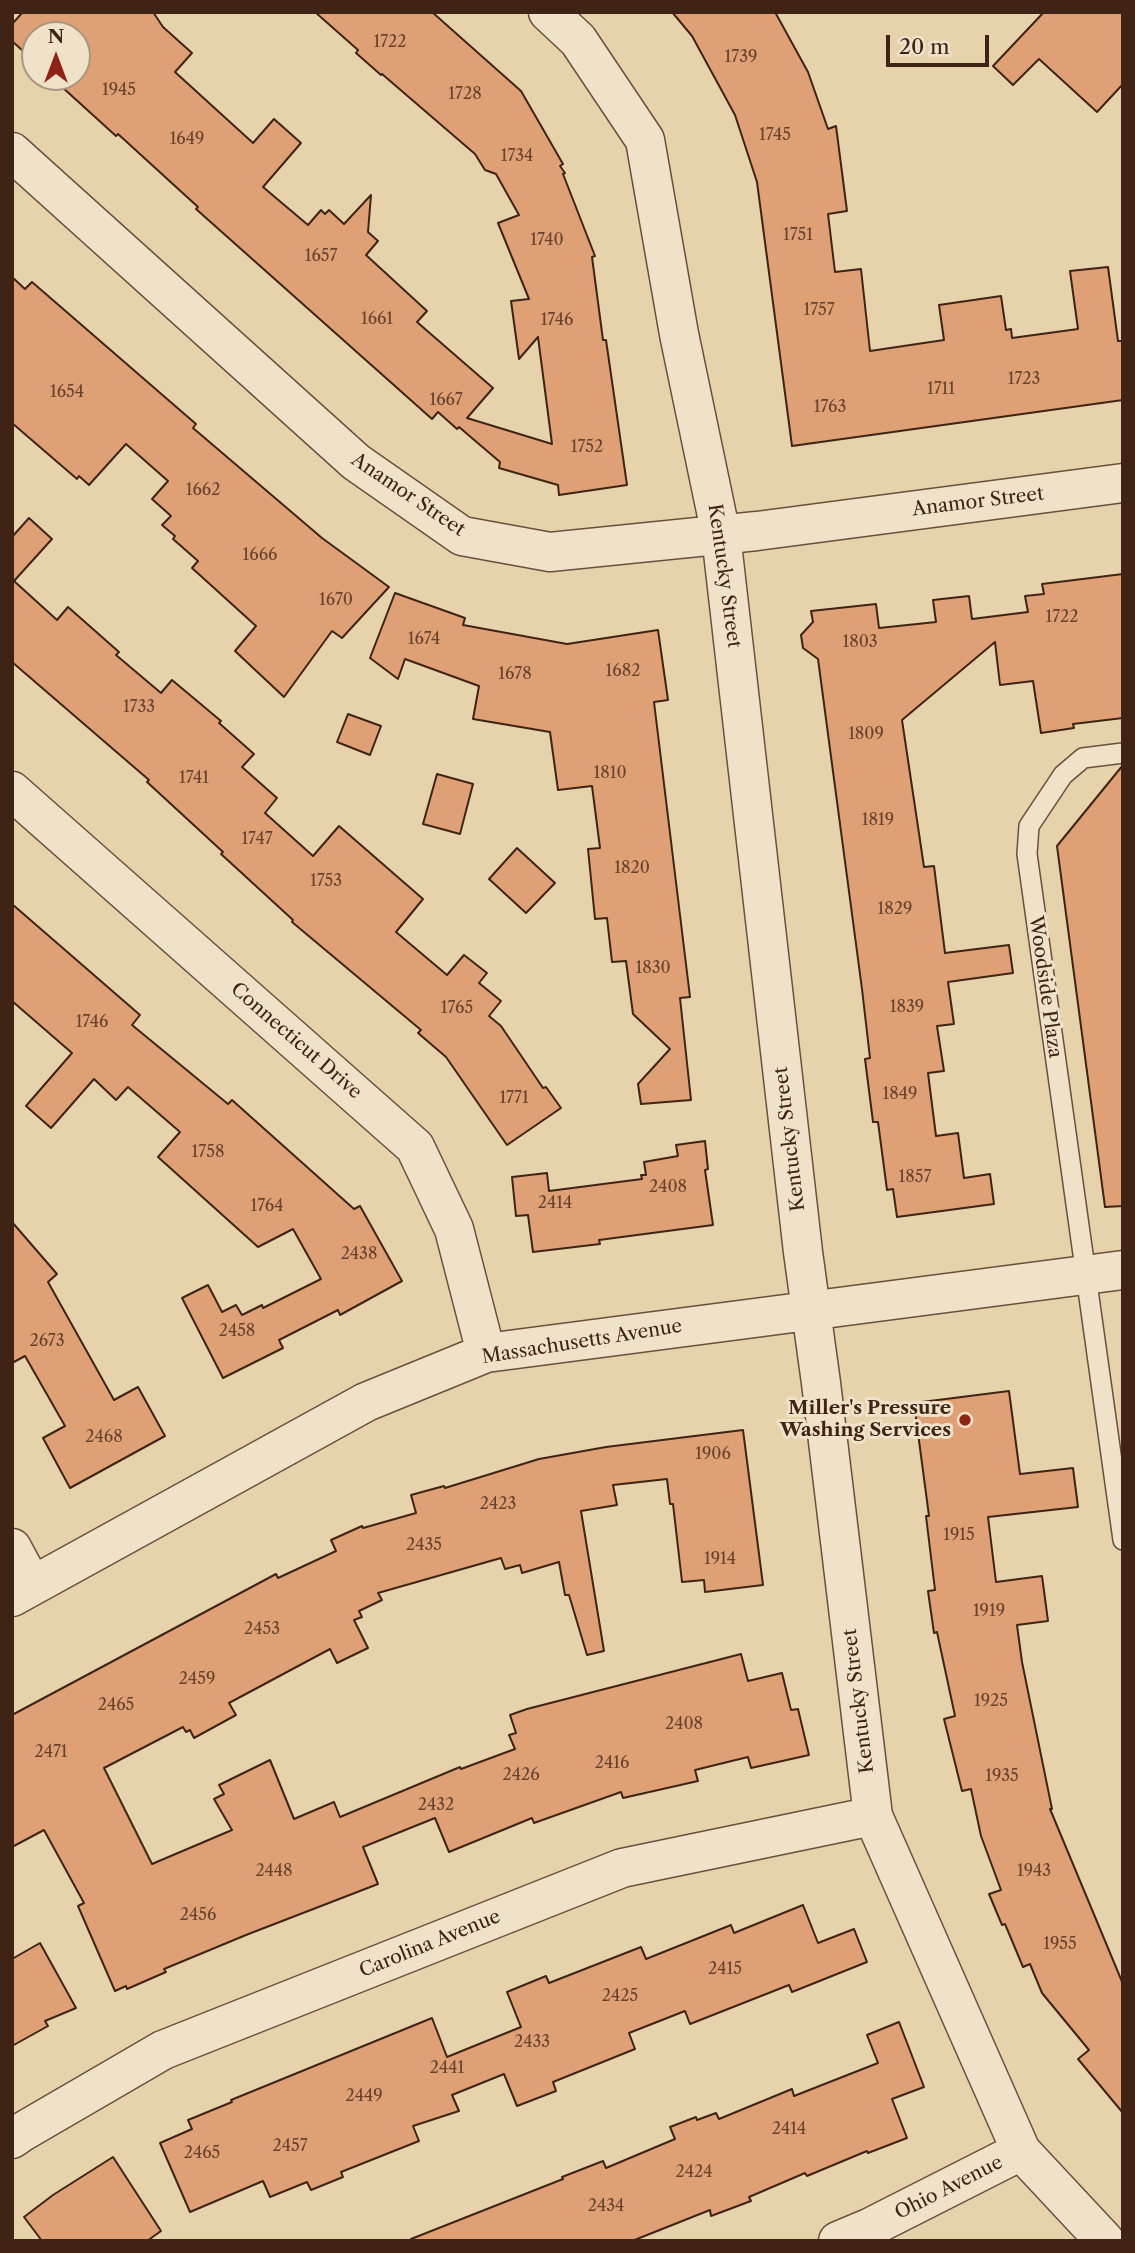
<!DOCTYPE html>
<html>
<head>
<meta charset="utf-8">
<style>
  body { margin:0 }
  #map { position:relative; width:1135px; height:2253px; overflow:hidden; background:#e6d3ac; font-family:"Libre Caslon Text",serif }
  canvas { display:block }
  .frame { position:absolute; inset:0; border:14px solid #3f2416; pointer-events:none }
  .north { position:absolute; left:21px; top:21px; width:70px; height:70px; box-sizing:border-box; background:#efe2c9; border:2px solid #a99681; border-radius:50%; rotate:0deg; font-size:19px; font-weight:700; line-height:28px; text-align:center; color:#3f2416 }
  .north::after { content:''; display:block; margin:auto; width:24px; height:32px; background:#8f2418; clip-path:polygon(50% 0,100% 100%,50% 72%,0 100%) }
  .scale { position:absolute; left:886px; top:35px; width:103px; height:32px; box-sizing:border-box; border:4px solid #3f2416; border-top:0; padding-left:9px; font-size:21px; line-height:24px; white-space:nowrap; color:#3f2416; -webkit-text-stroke:5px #efe2c9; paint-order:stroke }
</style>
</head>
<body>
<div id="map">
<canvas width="1135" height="2253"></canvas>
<div class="frame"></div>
<div class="north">N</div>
<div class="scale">20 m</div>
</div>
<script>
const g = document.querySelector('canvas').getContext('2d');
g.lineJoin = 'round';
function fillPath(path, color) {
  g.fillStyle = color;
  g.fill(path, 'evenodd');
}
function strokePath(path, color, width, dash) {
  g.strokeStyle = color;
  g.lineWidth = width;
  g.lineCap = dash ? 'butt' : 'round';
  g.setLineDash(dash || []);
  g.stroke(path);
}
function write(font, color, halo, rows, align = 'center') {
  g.font = font + ' "Libre Caslon Text",serif';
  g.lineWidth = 6;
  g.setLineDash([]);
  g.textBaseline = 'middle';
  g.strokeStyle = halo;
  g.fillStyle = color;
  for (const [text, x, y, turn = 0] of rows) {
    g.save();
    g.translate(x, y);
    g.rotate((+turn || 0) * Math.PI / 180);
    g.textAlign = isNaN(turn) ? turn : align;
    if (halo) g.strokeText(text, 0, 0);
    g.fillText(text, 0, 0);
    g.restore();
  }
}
const building = new Path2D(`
  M 23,12 L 153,12 L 163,27 L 192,53 L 175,72 L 253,143 L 274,119 L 301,143 L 263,187 L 308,225 L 321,210 L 325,214 L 329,210 L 344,224 L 371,195 L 368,232 L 378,241 L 366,255 L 427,311 L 417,322 L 493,388 L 467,418 L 552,444 L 538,337 L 519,359 L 511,301 L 529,299 L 498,223 L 519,215 L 496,174 L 485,170 L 475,154 L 382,74 L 381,75 L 356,53 L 358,50 L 315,12 L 432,12 L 521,91 L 563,164 L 560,166 L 565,173 L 563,174 L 595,256 L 592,257 L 603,340 L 606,340 L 627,485 L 559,495 L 558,485 L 499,468 L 500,462 L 459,427 L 457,429 L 438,412 L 432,419 L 196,209 L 198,207 L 118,134 L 116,136 L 51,77 L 77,77 L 77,35 L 35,35 L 35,62 L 12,41 L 12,24 Z
  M 672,12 L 775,12 L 808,72 L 828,129 L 836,126 L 847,211 L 828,214 L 835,272 L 861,269 L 870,351 L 944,340 L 939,305 L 1001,296 L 1006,330 L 1011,329 L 1012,338 L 1078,329 L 1070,271 L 1108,267 L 1118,341 L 1123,341 L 1123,400 L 792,446 L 757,182 L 735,115 L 692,36 Z
  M 1044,12 L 1123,12 L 1123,84 L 1097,112 L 1039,59 L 1013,85 L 993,66 Z
  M 12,277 L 25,289 L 32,282 L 196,424 L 193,428 L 322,538 L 389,587 L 342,638 L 332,631 L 284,697 L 235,651 L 256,626 L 192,568 L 198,561 L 173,539 L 175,536 L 162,525 L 171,516 L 152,499 L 168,481 L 126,444 L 89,485 L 79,476 L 77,479 L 12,423 Z
  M 29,518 L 52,539 L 14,581 L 57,620 L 68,607 L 119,652 L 116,655 L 161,693 L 172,680 L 221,721 L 219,723 L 254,754 L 242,767 L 277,798 L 265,813 L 313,856 L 339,826 L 423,899 L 396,932 L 447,975 L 464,955 L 487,973 L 479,983 L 501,1001 L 489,1016 L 501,1026 L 543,1088 L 546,1087 L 561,1108 L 507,1145 L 446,1057 L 418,1033 L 421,1030 L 292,922 L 293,920 L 221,854 L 223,852 L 147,782 L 149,780 L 12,662 L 12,537 Z
  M 1123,574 L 1123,718 L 1073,724 L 1074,728 L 1041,733 L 1033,681 L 1000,685 L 995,642 L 902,720 L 924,867 L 934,866 L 945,953 L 1009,945 L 1013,973 L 948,982 L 954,1024 L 937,1026 L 944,1071 L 928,1073 L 936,1136 L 958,1133 L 964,1178 L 990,1174 L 994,1204 L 897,1217 L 893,1189 L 887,1190 L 878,1122 L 873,1122 L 865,1059 L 870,1058 L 862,989 L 818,659 L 803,648 L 801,635 L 813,622 L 811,611 L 876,604 L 879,628 L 936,622 L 933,600 L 969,596 L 972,619 L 1028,612 L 1025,596 L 1044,594 L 1042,584 Z
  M 395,593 L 465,618 L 463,625 L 567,644 L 658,630 L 668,700 L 654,702 L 690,997 L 680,998 L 691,1100 L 641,1104 L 638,1084 L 670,1049 L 633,1014 L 626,961 L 612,962 L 607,918 L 595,919 L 588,849 L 600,848 L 592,786 L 558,790 L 550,732 L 473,719 L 479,686 L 405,659 L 398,679 L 370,658 Z
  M 348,714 L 381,726 L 370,755 L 337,742 Z
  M 1123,765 L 1123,1206 L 1105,1207 L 1057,846 Z
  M 437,774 L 473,784 L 460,834 L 423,824 Z
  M 517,848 L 555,883 L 526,913 L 489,879 Z
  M 12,904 L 140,1015 L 132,1025 L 228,1104 L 232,1100 L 354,1209 L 360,1206 L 402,1281 L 340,1315 L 338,1310 L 279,1340 L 283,1348 L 223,1378 L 182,1298 L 208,1285 L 222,1312 L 236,1305 L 242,1315 L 262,1305 L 263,1308 L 321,1279 L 293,1229 L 258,1247 L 158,1157 L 180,1132 L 128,1087 L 116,1100 L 94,1079 L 51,1128 L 26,1106 L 72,1053 L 12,1001 Z
  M 705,1141 L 708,1169 L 705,1170 L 713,1225 L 599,1240 L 600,1244 L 533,1252 L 528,1215 L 516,1216 L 512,1177 L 547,1173 L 549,1191 L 642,1179 L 641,1175 L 646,1175 L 644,1162 L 678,1156 L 676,1145 Z
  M 12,1222 L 57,1274 L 48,1282 L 114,1400 L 138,1387 L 165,1436 L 70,1488 L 43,1438 L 65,1426 L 25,1356 L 12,1363 Z
  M 1009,1391 L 1020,1474 L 1073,1468 L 1078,1507 L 988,1517 L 996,1582 L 1042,1576 L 1048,1621 L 1017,1625 L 1022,1662 L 1052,1809 L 1050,1809 L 1123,1984 L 1123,2113 L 1078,2059 L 1089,2050 L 1042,1993 L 1030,1964 L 1023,1967 L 1005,1924 L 1002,1925 L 989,1894 L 1001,1890 L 981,1836 L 971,1789 L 962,1791 L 944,1719 L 955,1716 L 937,1632 L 934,1633 L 928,1591 L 935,1590 L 926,1516 L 929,1516 L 914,1403 Z
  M 743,1430 L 763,1585 L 705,1592 L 704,1580 L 682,1582 L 673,1504 L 670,1504 L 667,1479 L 613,1485 L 617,1505 L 581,1511 L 604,1651 L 587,1655 L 569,1595 L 565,1595 L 559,1562 L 522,1573 L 520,1565 L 505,1569 L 501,1558 L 378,1593 L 382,1600 L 359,1611 L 362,1617 L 354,1620 L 368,1648 L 337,1663 L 330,1649 L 229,1703 L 236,1715 L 194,1738 L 190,1730 L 186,1732 L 183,1727 L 104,1768 L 152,1864 L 232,1830 L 214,1799 L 224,1794 L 219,1785 L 270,1760 L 294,1819 L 334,1802 L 340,1817 L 460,1767 L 461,1769 L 515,1749 L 509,1735 L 516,1733 L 510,1715 L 527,1709 L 741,1654 L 748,1681 L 782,1673 L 791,1710 L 798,1709 L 809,1755 L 751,1768 L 748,1757 L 695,1770 L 698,1781 L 623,1798 L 621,1792 L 534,1823 L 532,1818 L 449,1852 L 435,1818 L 363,1847 L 378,1884 L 246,1935 L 164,1969 L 166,1972 L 127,1989 L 126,1986 L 115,1991 L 78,1906 L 84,1903 L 44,1830 L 12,1847 L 12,1715 L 276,1574 L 278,1578 L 336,1551 L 331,1540 L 362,1526 L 363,1528 L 416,1513 L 411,1495 L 444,1486 L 445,1488 L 539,1459 L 606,1447 Z
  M 803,1905 L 818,1943 L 854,1929 L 867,1962 L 792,1992 L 789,1985 L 690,2024 L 685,2011 L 629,2033 L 635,2049 L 553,2082 L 556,2091 L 517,2106 L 504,2074 L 452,2095 L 459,2111 L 413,2126 L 419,2141 L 341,2172 L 343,2177 L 311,2190 L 307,2182 L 270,2197 L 263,2181 L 190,2212 L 160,2143 L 192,2129 L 188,2120 L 232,2102 L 231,2100 L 432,2018 L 447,2057 L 521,2027 L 507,1992 L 546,1976 L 549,1983 L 641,1947 L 646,1959 L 731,1925 L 734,1933 Z
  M 40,1943 L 76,2008 L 45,2021 L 48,2026 L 12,2046 L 12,1959 Z
  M 899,2022 L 924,2087 L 892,2099 L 907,2138 L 868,2153 L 867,2151 L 807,2176 L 805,2173 L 749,2197 L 751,2201 L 711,2216 L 710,2210 L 632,2241 L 411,2241 L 411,2239 L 563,2179 L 562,2177 L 603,2161 L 606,2168 L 675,2139 L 670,2127 L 696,2117 L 697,2120 L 716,2113 L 719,2119 L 792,2089 L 794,2096 L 878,2063 L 867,2035 Z
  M 113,2157 L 161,2231 L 147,2241 L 42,2241 L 24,2217 L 53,2195 Z`);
const service = new Path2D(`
  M 1123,753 L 1083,758 L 1063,775 L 1029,826 L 1027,854 L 1123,1540`);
const minor = new Path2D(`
  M 548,12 L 578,40 L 645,140 L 679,334 L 721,535 L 803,1252 L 821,1383 L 873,1816 L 1021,2151 L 1105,2241
  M 12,152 L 356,462 L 462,536 L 550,552 L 757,531 L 1123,483
  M 12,791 L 415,1147 L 454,1229 L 486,1353
  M 12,1548 L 32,1585
  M 12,1597 L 366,1402 L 486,1353 L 1123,1270
  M 12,2139 L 22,2132 L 163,2050 L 622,1868 L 873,1816
  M 838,2241 L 869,2228 L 1021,2151`);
const markers = [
  [965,1420,7,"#8f2418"]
];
const numberNames = [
  ["1722",390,42],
  ["1739",741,57],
  ["1945",119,90],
  ["1728",465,94],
  ["1745",775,135],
  ["1649",187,139],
  ["1734",517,156],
  ["1751",798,235],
  ["1740",547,240],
  ["1657",321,256],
  ["1757",819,310],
  ["1661",377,319],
  ["1746",557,320],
  ["1723",1024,379],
  ["1711",941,389],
  ["1654",67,392],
  ["1667",446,400],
  ["1763",830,407],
  ["1752",587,447],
  ["1662",203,490],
  ["1666",260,555],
  ["1670",336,600],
  ["1722",1062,617],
  ["1674",424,639],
  ["1803",860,642],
  ["1682",623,671],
  ["1678",515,674],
  ["1733",139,707],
  ["1809",866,734],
  ["1810",610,773],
  ["1741",194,778],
  ["1819",878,820],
  ["1747",257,839],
  ["1820",632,868],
  ["1753",326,881],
  ["1829",895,909],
  ["1830",653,968],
  ["1839",907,1007],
  ["1765",457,1008],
  ["1746",92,1022],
  ["1849",900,1094],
  ["1771",514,1098],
  ["1758",208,1152],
  ["1857",915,1177],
  ["2408",668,1187],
  ["2414",555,1203],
  ["1764",267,1206],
  ["2438",359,1254],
  ["2458",237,1331],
  ["2673",47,1341],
  ["2468",104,1437],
  ["1906",713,1454],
  ["2423",498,1504],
  ["1915",959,1535],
  ["2435",424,1545],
  ["1914",720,1559],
  ["1919",989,1611],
  ["2453",262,1629],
  ["2459",197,1679],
  ["1925",991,1701],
  ["2465",116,1705],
  ["2408",684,1724],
  ["2471",51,1752],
  ["2416",612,1763],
  ["2426",521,1775],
  ["1935",1002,1776],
  ["2432",436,1805],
  ["2448",274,1871],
  ["1943",1034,1871],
  ["2456",198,1915],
  ["1955",1060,1944],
  ["2415",725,1969],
  ["2425",620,1996],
  ["2433",532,2042],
  ["2441",447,2068],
  ["2449",364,2096],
  ["2414",789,2129],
  ["2457",290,2146],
  ["2465",202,2153],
  ["2424",694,2172],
  ["2434",606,2206]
];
const streetNames = [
  ["Anamor Street",408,495,34],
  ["Anamor Street",978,502,-7],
  ["Kentucky Street",724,576,82],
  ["Woodside Plaza",1045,987,82],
  ["Connecticut Drive",296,1041,41],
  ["Kentucky Street",790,1139,-97],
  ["Massachusetts Avenue",582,1342,-9],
  ["Kentucky Street",859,1701,-97],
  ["Carolina Avenue",430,1944,-22],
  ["Ohio Avenue",949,2188,-27]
];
const poiNames = [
  ["Miller's Pressure",951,1409],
  ["Washing Services",951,1431]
];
fillPath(building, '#dfa075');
strokePath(building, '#3f2416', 2);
strokePath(service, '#69503c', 22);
strokePath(minor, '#69503c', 41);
strokePath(service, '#efe2c9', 19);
strokePath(minor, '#efe2c9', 38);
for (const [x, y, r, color] of markers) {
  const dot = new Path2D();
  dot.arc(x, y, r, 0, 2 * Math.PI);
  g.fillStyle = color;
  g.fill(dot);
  strokePath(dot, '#efe2c9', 2.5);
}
write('16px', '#67432e', null, numberNames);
write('19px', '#3f2416', '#efe2c9', streetNames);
write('bold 19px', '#3f2416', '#efe2c9', poiNames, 'right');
</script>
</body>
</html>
